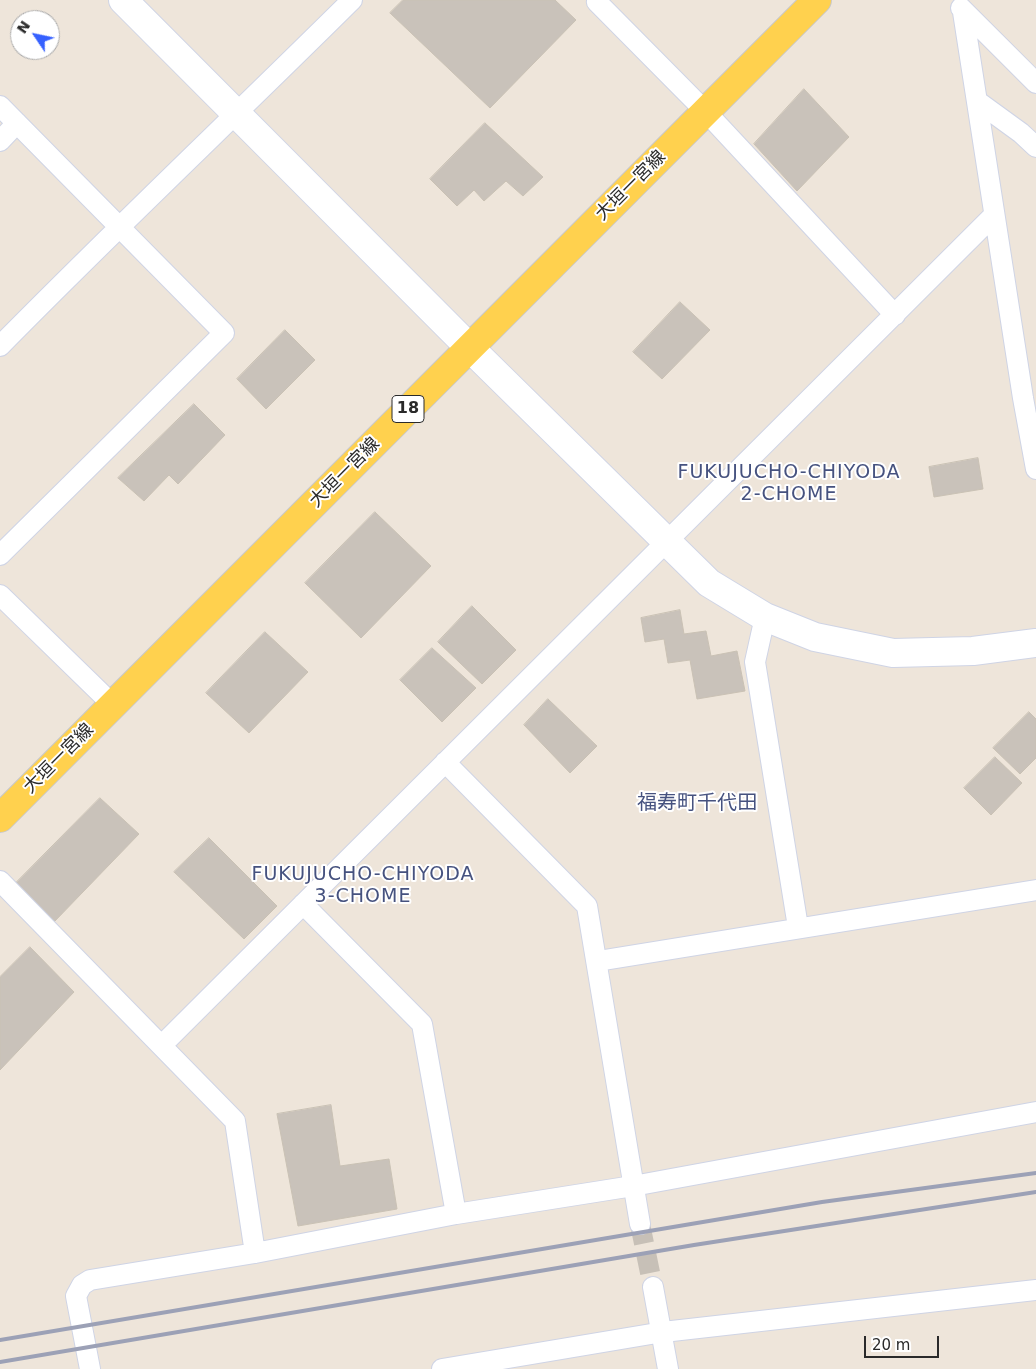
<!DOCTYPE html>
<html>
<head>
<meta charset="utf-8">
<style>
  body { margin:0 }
  #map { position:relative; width:1036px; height:1369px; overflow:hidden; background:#eee5da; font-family:"DejaVu Sans",sans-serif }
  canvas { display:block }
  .north { position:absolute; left:10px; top:10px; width:50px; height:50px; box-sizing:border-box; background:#fff; border:1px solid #aaa; border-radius:50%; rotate:304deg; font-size:14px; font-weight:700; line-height:20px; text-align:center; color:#2a2a2a }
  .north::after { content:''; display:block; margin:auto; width:18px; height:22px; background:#3661ff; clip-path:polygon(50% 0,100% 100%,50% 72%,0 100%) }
  .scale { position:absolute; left:864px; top:1336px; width:75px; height:22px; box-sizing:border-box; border:2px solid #2a2a2a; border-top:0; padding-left:6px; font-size:15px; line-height:18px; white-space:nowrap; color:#2a2a2a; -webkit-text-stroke:4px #fff; paint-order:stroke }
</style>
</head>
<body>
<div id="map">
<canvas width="1036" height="1369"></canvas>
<div class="north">N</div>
<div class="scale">20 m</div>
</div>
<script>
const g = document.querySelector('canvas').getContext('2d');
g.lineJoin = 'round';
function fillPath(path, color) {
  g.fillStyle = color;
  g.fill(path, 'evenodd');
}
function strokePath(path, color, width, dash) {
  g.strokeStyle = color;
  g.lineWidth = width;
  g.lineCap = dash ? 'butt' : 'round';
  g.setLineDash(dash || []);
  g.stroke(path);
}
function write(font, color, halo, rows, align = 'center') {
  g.font = font + ' "DejaVu Sans","Noto Sans JP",sans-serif';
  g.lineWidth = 4;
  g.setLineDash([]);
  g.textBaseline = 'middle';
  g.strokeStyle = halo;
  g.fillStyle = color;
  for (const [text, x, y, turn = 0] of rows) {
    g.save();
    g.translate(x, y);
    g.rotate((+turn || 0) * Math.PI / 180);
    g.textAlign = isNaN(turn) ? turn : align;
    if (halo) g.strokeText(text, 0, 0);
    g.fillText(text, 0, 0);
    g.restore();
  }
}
const building = new Path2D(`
  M 403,0 L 555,0 L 576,20 L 490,108 L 390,13 Z
  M 804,89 L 849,137 L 797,191 L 754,144 Z
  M 485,123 L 543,177 L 523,196 L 506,181 L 484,201 L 474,190 L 457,206 L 430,179 Z
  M 680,302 L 710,330 L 662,379 L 633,352 Z
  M 285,330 L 315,360 L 266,409 L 237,379 Z
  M 194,404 L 225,435 L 178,484 L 169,475 L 144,501 L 118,478 Z
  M 978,458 L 983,489 L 934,497 L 929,467 Z
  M 375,512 L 431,566 L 361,638 L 305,583 Z
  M 472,606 L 516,650 L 482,684 L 438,642 Z
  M 680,610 L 684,634 L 706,631 L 711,656 L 737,651 L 745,691 L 697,699 L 690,660 L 668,663 L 664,639 L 645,642 L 641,618 Z
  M 265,632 L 308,672 L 249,733 L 206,693 Z
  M 432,648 L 476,688 L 442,722 L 400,680 Z
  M 548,699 L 597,746 L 570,773 L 524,725 Z
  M 1029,712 L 1036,719 L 1036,758 L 1020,774 L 993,748 Z
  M 995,757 L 1022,783 L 991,815 L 964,788 Z
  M 100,798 L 139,834 L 54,922 L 15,884 Z
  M 209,838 L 277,906 L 244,939 L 174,872 Z
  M 30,947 L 74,992 L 0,1070 L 0,977 Z
  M 331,1105 L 340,1166 L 389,1159 L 397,1209 L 298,1226 L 277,1114 Z`);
const streetTunnel = new Path2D(`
  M 640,1224 L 653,1287`);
const street = new Path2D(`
  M 598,0 L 597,2 L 706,112 L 895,315
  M 961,8 L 1036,83
  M 963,12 L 1023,398 L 1036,469
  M 977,101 L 1021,133 L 1036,147
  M 0,106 L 224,333 L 0,555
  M 0,141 L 17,123
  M 0,346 C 115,229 235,116 352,0
  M 0,595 L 113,705
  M 765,617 L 755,662 L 798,927
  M 445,762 L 587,906 L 640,1224
  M 0,881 L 235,1121 L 255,1253
  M 303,904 L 422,1024 L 456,1214
  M 598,961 L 1036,890
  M 162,1045 L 994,215
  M 653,1287 L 668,1369
  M 90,1369 L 76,1296 L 82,1285 L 90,1280 L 255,1253 L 456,1214 L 633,1186 L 1036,1112
  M 442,1369 L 663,1332 L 1036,1290`);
const secondary = new Path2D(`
  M 123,0 L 470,348 L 709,583 L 765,617 L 815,637 L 893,653 L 973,651 L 1036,643`);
const primary = new Path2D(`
  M 0,818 L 817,0`);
const rail = new Path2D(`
  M 0,1340 L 822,1202 L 1036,1173
  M 0,1362 L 694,1245 L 1036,1192`);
const shields = [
  [408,409,32]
];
const shieldNames = [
  ["18",408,409]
];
const streetNames = [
  ["大垣一宮線",631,186,-45],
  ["大垣一宮線",345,473,-45],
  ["大垣一宮線",59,759,-45]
];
const neighbourhoodNames = [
  ["FUKUJUCHO-CHIYODA",789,473],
  ["2-CHOME",789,495],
  ["FUKUJUCHO-CHIYODA",363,875],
  ["3-CHOME",363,897]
];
const quarterNames = [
  ["福寿町千代田",697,804]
];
fillPath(building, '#c9c2ba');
strokePath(building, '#c9c1b4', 1);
strokePath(streetTunnel, '#c7c0b7', 20, [20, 10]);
strokePath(street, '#cfd4e5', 22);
strokePath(secondary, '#cfd4e5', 30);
strokePath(primary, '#c8c8c8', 30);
strokePath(street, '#fff', 20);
strokePath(secondary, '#fff', 28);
strokePath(primary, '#ffd14e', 28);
strokePath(rail, '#9ca1b6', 4);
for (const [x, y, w] of shields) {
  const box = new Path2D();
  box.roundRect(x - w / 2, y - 13.5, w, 27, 4);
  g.fillStyle = '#fff';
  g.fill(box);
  strokePath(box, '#2a2a2a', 1);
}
write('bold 16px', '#2a2a2a', null, shieldNames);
write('18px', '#2a2a2a', '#fff', streetNames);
g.letterSpacing = '1px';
write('19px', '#46527f', '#fff', neighbourhoodNames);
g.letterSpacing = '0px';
write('20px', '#46527f', '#fff', quarterNames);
</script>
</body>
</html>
